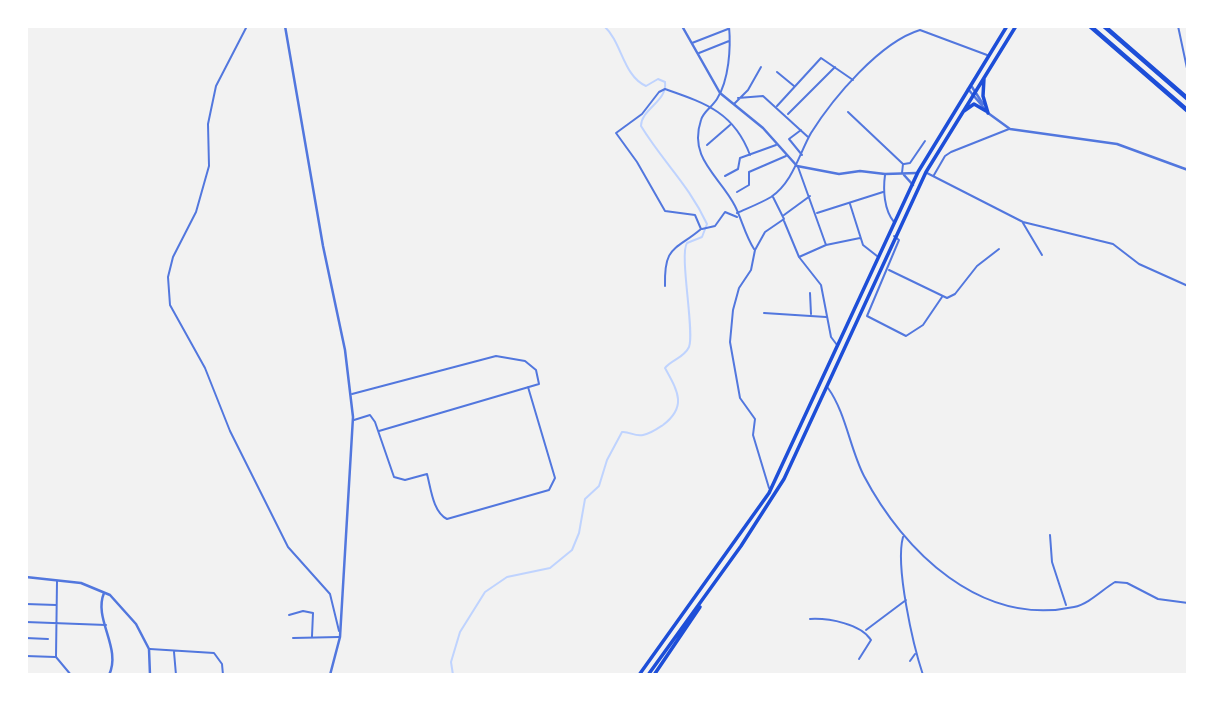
<!DOCTYPE html>
<html>
<head>
<meta charset="utf-8">
<style>
  body { margin:0 }
  #map { position:relative; width:1214px; height:701px; overflow:hidden; background:#f2f2f2; font-family:Signika,sans-serif }
  canvas { display:block }
  .frame { position:absolute; inset:0; border:28px solid #fff; pointer-events:none }
</style>
</head>
<body>
<div id="map">
<canvas width="1214" height="701"></canvas>
<div class="frame"></div>
</div>
<script>
const g = document.querySelector('canvas').getContext('2d');
g.lineJoin = 'round';
function strokePath(path, color, width, dash) {
  g.strokeStyle = color;
  g.lineWidth = width;
  g.lineCap = dash ? 'butt' : 'round';
  g.setLineDash(dash || []);
  g.stroke(path);
}
const stream = new Path2D(`
  M 453,675 L 451,662 L 460,632 L 485,592 L 507,577 L 550,568 L 572,550 L 579,533 L 585,499 L 599,486 L 607,460 L 622,432 C 629,431 635,437 643,435 C 650,434 657,429 663,425 C 688,406 677,390 665,368 C 671,360 684,358 689,347 C 695,333 679,254 687,243 L 702,237 L 707,224 C 689,185 663,162 641,126 C 641,109 668,101 665,82 L 658,79 L 646,86 C 623,76 622,42 604,26`);
const minor = new Path2D(`
  M 247,26 L 216,86 L 208,124 L 209,166 L 196,212 L 173,257 L 168,277 L 170,305 L 205,368 L 230,431 L 288,547 L 330,594 L 339,631
  M 729,26 C 731,48 729,80 717,99 C 712,107 703,112 701,120 C 688,159 720,176 735,206 C 742,220 745,235 754,249
  M 1178,26 L 1188,73
  M 692,43 L 728,29
  M 699,53 L 729,41
  M 777,72 L 794,86
  M 738,98 L 763,96 L 808,137
  M 734,104 L 748,90 L 761,67
  M 777,106 L 821,58 L 853,80
  M 848,112 L 903,164 L 902,173
  M 788,114 L 835,67
  M 801,130 L 789,139 L 802,155
  M 707,145 L 730,125
  M 904,164 L 910,163 L 925,141
  M 798,167 L 826,245
  M 927,173 L 1023,222 L 1113,244 L 1139,264 L 1188,286
  M 885,175 C 883,190 884,210 894,222
  M 934,175 L 945,156 L 951,152 L 1009,129
  M 725,176 L 738,169 L 740,158 L 776,145
  M 737,192 L 749,185 L 749,172 L 786,156
  M 850,204 L 863,245 L 877,256
  M 737,213 C 748,208 761,203 771,197 C 793,182 799,154 811,133 C 833,98 880,42 920,30 L 987,55
  M 817,213 L 883,192
  M 784,215 L 810,196
  M 784,221 L 799,257 L 821,285 L 831,337 L 837,345
  M 1023,223 L 1042,255
  M 702,229 L 715,226 L 725,212 L 737,217
  M 894,236 L 899,240 L 867,316 L 906,336 L 923,325 L 942,297
  M 799,257 L 826,245 L 860,238
  M 889,270 L 947,298 L 955,294 L 977,266 L 999,249
  M 665,286 C 664,245 675,251 701,229 L 695,215 L 665,211 L 637,162 L 616,133 L 642,114 L 659,92 L 665,89 C 705,103 734,112 750,155
  M 810,293 L 811,314
  M 764,313 L 826,317
  M 828,388 C 846,413 850,449 864,476 C 904,552 981,627 1074,607 C 1089,604 1103,589 1115,582 L 1127,583 L 1158,599 L 1188,603
  M 352,394 L 496,356 L 525,361 L 536,370 L 539,384 L 379,431
  M 354,420 L 370,415 L 375,422 L 394,477 L 405,480 L 427,474 C 431,489 433,512 447,519 L 549,490 L 555,478 L 528,387
  M 769,488 L 753,435 L 755,419 L 740,398 L 730,342 L 733,310 L 739,288 L 751,270 L 755,250 L 765,232 L 784,219 L 773,197
  M 1050,535 L 1052,562 L 1066,605
  M 903,537 C 895,566 913,645 923,675
  M 57,581 L 56,657 L 71,675
  M 26,604 L 56,605
  M 289,615 L 303,611 L 313,613 L 312,636
  M 810,619 C 829,618 861,624 871,640 L 859,659
  M 26,622 L 106,625
  M 866,630 L 906,600
  M 26,638 L 48,639
  M 293,638 L 339,637
  M 150,649 L 214,653 L 222,664 L 223,675
  M 174,652 L 176,675
  M 26,656 L 55,657
  M 910,661 L 915,654`);
const tertiary = new Path2D(`
  M 285,26 L 323,246 L 345,350 L 353,417 L 340,637 L 330,675
  M 682,26 L 720,93 L 763,128 L 797,166 L 839,174 L 860,171 L 885,174 L 917,173
  M 972,87 L 983,104
  M 968,89 L 984,108
  M 988,113 L 1010,129 L 1117,144 L 1188,170
  M 904,175 L 913,185
  M 26,577 L 81,583 L 110,595 L 136,624 L 149,649 L 150,675
  M 104,593 C 93,619 122,648 109,675`);
const trunk = new Path2D(`
  M 984,78 L 983,96 L 988,113
  M 964,111 L 974,104 L 986,111
  M 639,675 L 769,493 L 918,172 L 1007,26
  M 648,675 L 741,546 L 784,479 L 926,172 L 1016,26
  M 654,675 L 700,607`);
const motorway = new Path2D(`
  M 1090,26 L 1188,111
  M 1104,26 L 1188,99`);
strokePath(stream, '#bfd3fe', 2);
strokePath(minor, '#5277de', 2);
strokePath(tertiary, '#5277de', 2.5);
strokePath(trunk, '#1d4ed8', 3.5);
strokePath(motorway, '#1d4ed8', 4.5);
</script>
</body>
</html>
